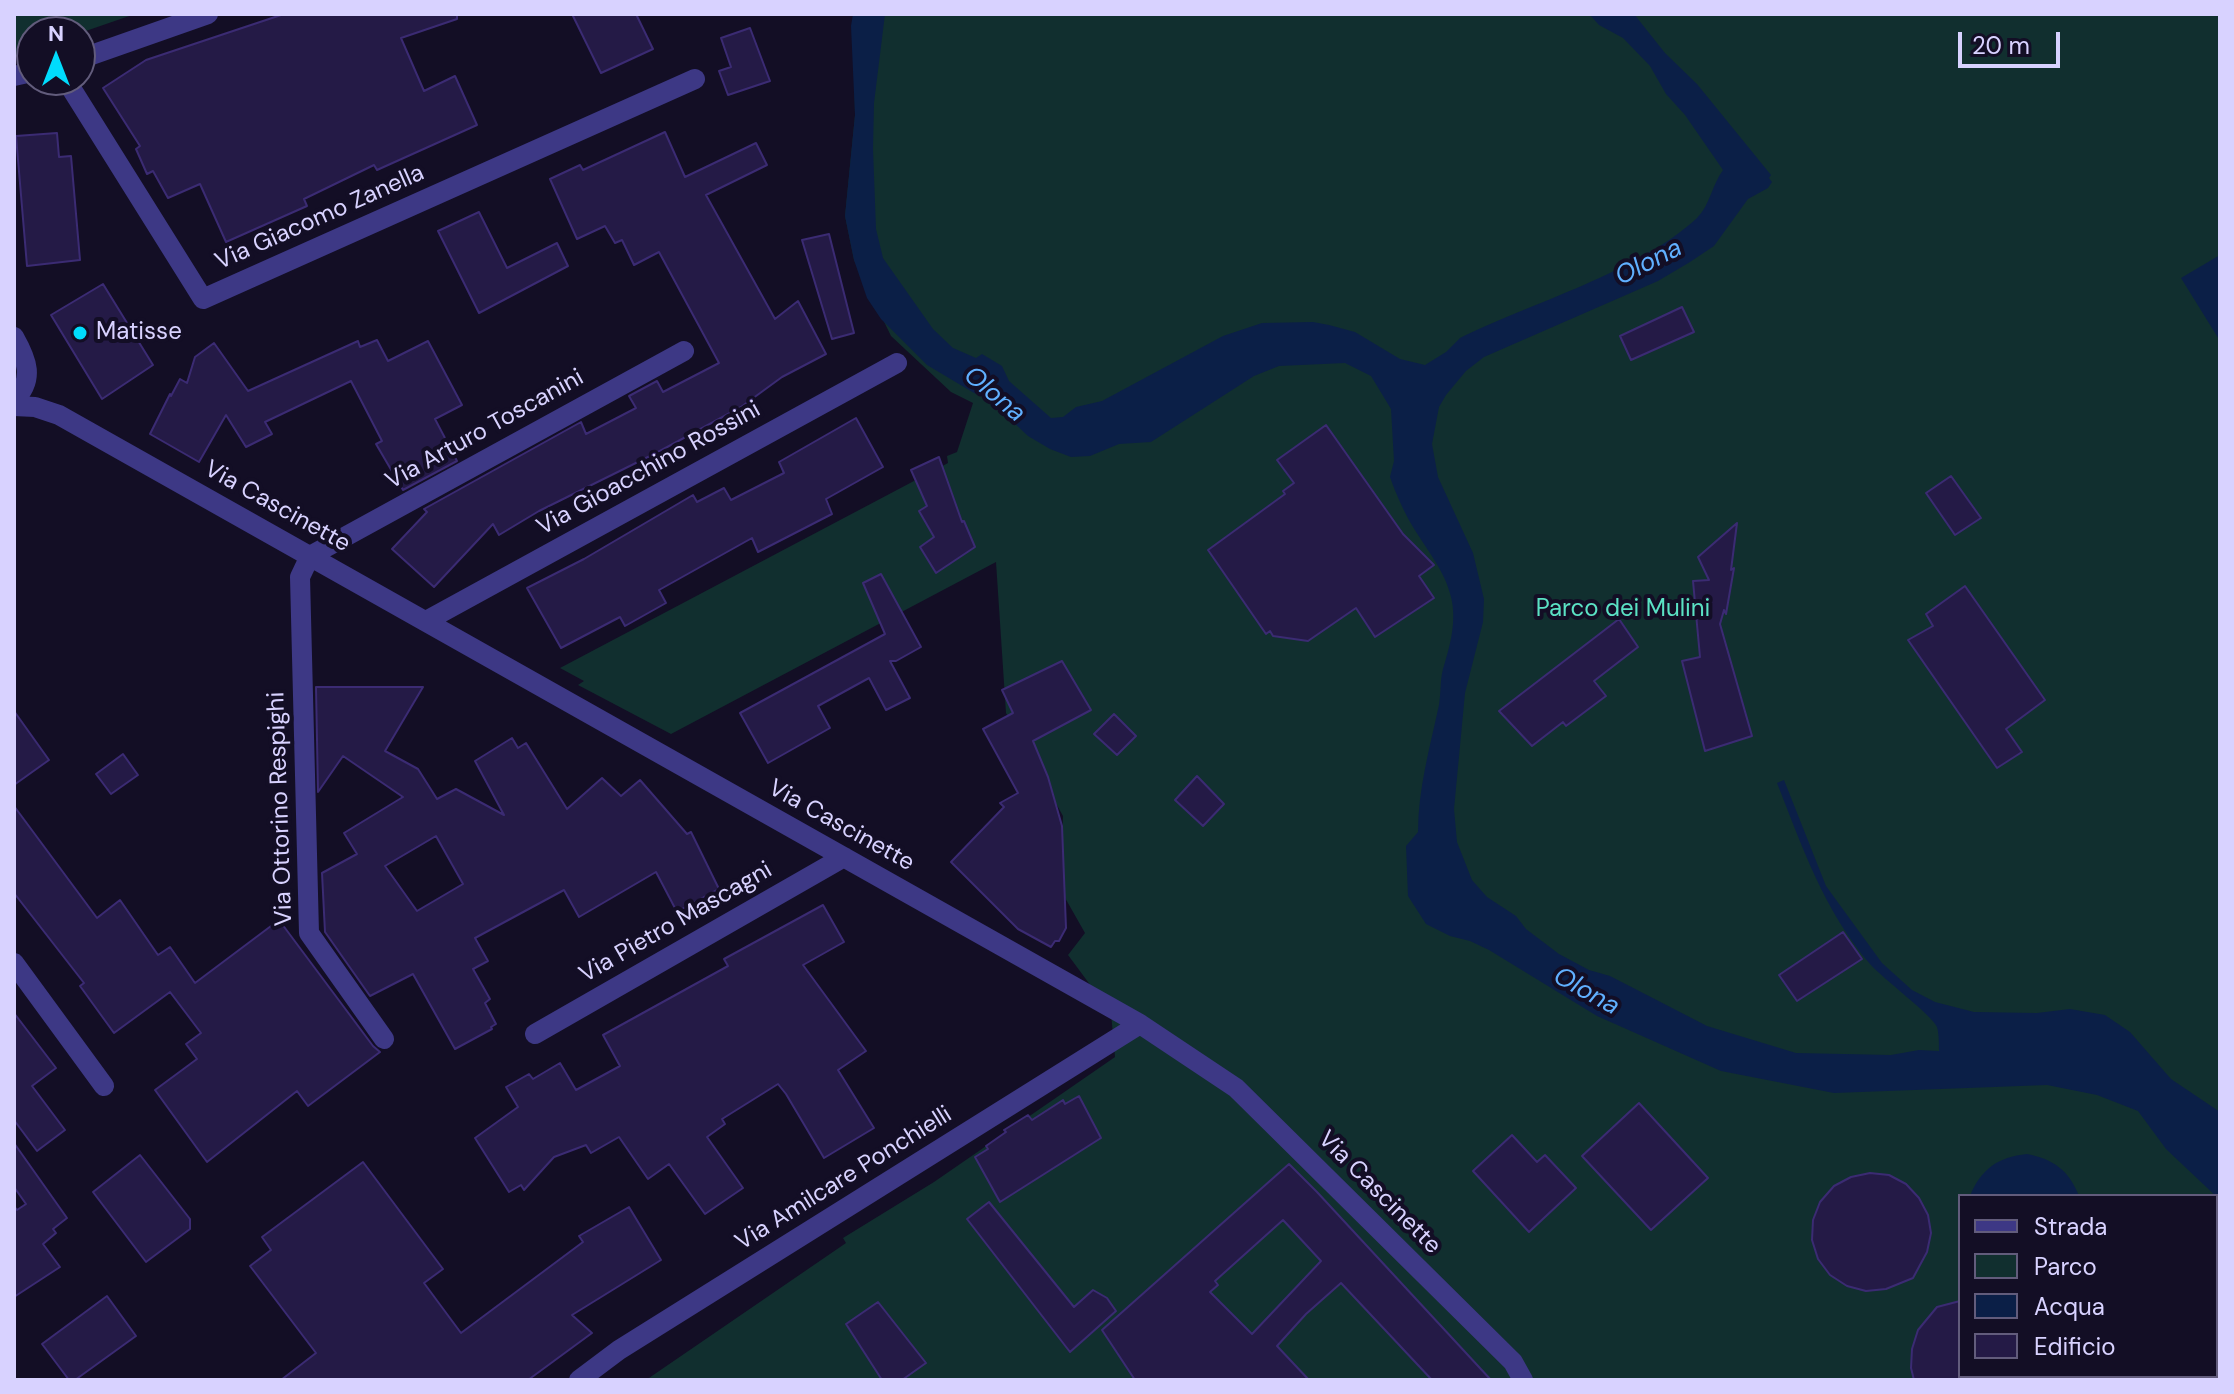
<!DOCTYPE html>
<html>
<head>
<meta charset="utf-8">
<style>
  body { margin:0 }
  #map { position:relative; width:2234px; height:1394px; overflow:hidden; background:#130e25; font-family:"DM Sans",sans-serif }
  canvas { display:block }
  .frame { position:absolute; inset:0; border:16px solid #d8d2ff; pointer-events:none }
  .legend { position:absolute; left:1958px; top:1194px; width:260px; height:184px; box-sizing:border-box; background:#130e25; border:2px solid #625c7c; margin:0; padding:10px 14px; list-style:none; font-size:24px; color:#d8d2ff }
  .legend li { display:flex; align-items:center; gap:16px; height:40px }
  .legend b { width:40px; border:2px solid #625c7c }
  .north { position:absolute; left:16px; top:16px; width:80px; height:80px; box-sizing:border-box; background:#130e25; border:2px solid #625c7c; border-radius:50%; rotate:0deg; font-size:22px; font-weight:700; line-height:32px; text-align:center; color:#d8d2ff }
  .north::after { content:''; display:block; margin:auto; width:28px; height:36px; background:#00dcfd; clip-path:polygon(50% 0,100% 100%,50% 72%,0 100%) }
  .scale { position:absolute; left:1958px; top:32px; width:102px; height:36px; box-sizing:border-box; border:4px solid #d8d2ff; border-top:0; padding-left:10px; font-size:24px; line-height:28px; white-space:nowrap; color:#d8d2ff; -webkit-text-stroke:6px #130e25; paint-order:stroke }
</style>
</head>
<body>
<div id="map">
<canvas width="2234" height="1394"></canvas>
<div class="frame"></div>
<ul class="legend">
<li><b style="height:10px;background:#3d3885"></b>Strada</li>
<li><b style="height:22px;background:#112f2f"></b>Parco</li>
<li><b style="height:22px;background:#0b1f47"></b>Acqua</li>
<li><b style="height:22px;background:#241a46"></b>Edificio</li>
</ul>
<div class="north">N</div>
<div class="scale">20 m</div>
</div>
<script>
const g = document.querySelector('canvas').getContext('2d');
g.lineJoin = 'round';
function fillPath(path, color) {
  g.fillStyle = color;
  g.fill(path, 'evenodd');
}
function strokePath(path, color, width, dash) {
  g.strokeStyle = color;
  g.lineWidth = width;
  g.lineCap = dash ? 'butt' : 'round';
  g.setLineDash(dash || []);
  g.stroke(path);
}
function write(font, color, halo, rows, align = 'center') {
  g.font = font + ' "DM Sans",sans-serif';
  g.lineWidth = 8;
  g.setLineDash([]);
  g.textBaseline = 'middle';
  g.strokeStyle = halo;
  g.fillStyle = color;
  for (const [text, x, y, turn = 0] of rows) {
    g.save();
    g.translate(x, y);
    g.rotate((+turn || 0) * Math.PI / 180);
    g.textAlign = isNaN(turn) ? turn : align;
    if (halo) g.strokeText(text, 0, 0);
    g.fillText(text, 0, 0);
    g.restore();
  }
}
const green = new Path2D(`
  M 14,14 L 135,14 L 80,33 L 32,32 L 32,50 L 14,57 Z
  M 853,14 L 2220,14 L 2220,1380 L 646,1380 L 846,1243 L 843,1238 L 934,1182 L 1115,1057 L 1111,1013 L 1068,955 L 1085,933 L 1060,889 L 1063,816 L 1006,713 L 996,562 L 671,734 L 578,685 L 584,681 L 560,668 L 948,463 L 947,456 L 957,452 L 973,403 L 951,392 L 891,336 L 854,260 L 845,216 L 855,115 ZM 1960,1196 L 2216,1196 L 2216,1376 L 1960,1376 Z`);
const water = new Path2D(`
  M 853,14 L 885,14 L 874,103 L 873,149 L 876,229 L 883,258 L 933,329 L 953,348 L 976,358 L 982,354 L 1002,366 L 1009,381 L 1051,418 L 1063,417 L 1076,407 L 1102,401 L 1223,336 L 1262,323 L 1313,322 L 1329,325 L 1355,332 L 1400,359 L 1425,365 L 1446,352 L 1460,338 C 1531,303 1639,272 1697,218 C 1710,205 1712,185 1723,170 L 1685,115 L 1666,94 L 1650,66 L 1623,38 L 1599,25 L 1589,14 L 1634,14 L 1665,53 L 1697,84 L 1771,175 L 1769,178 L 1772,182 L 1768,188 L 1748,199 L 1714,246 L 1690,262 L 1658,281 L 1484,357 L 1466,371 L 1446,395 L 1439,407 L 1432,444 L 1438,477 L 1473,553 L 1484,599 L 1483,622 L 1465,693 L 1454,809 L 1457,842 L 1472,880 L 1487,897 L 1516,916 L 1526,929 L 1559,954 L 1589,970 L 1610,976 L 1707,1026 L 1796,1053 L 1891,1055 L 1919,1050 L 1939,1051 C 1939,1044 1939,1034 1937,1027 C 1932,1015 1883,979 1870,964 C 1824,911 1802,846 1777,783 L 1784,780 L 1826,886 L 1882,963 L 1912,990 L 1935,1002 L 1974,1012 L 2037,1013 L 2070,1009 L 2105,1015 L 2130,1032 L 2171,1079 L 2220,1112 L 2220,1200 L 2166,1149 L 2138,1111 L 2097,1095 L 2047,1085 L 1834,1093 L 1721,1071 L 1597,1016 L 1489,950 L 1470,941 L 1450,936 L 1426,924 L 1408,896 L 1406,846 L 1418,832 C 1418,789 1430,747 1439,705 C 1441,693 1440,680 1443,669 C 1450,646 1457,621 1451,597 C 1445,571 1427,550 1413,527 C 1404,512 1396,494 1390,477 L 1394,461 L 1391,409 L 1371,376 L 1345,363 L 1279,366 L 1254,376 L 1151,442 L 1119,444 L 1090,456 L 1071,457 L 1050,449 L 1028,436 L 1012,421 L 1000,404 L 974,393 L 927,365 L 881,319 L 867,298 L 854,260 L 845,216 L 855,115 L 851,26 Z
  M 2220,255 L 2220,341 L 2181,278 Z
  M 2027,1154 C 2053,1159 2069,1170 2079,1196 L 1970,1196 C 1981,1169 1998,1157 2027,1154 Z`);
const building = new Path2D(`
  M 284,14 L 457,14 L 457,19 L 401,38 L 424,91 L 455,76 L 477,125 L 377,170 L 374,165 L 304,199 L 307,206 L 226,242 L 200,184 L 168,198 L 153,171 L 147,174 L 136,149 L 140,146 L 103,88 L 146,60 Z
  M 572,14 L 636,14 L 653,49 L 601,73 Z
  M 750,28 L 770,81 L 728,95 L 719,71 L 731,67 L 721,38 Z
  M 665,132 L 685,177 L 756,143 L 767,165 L 706,195 L 775,319 L 798,301 L 826,354 L 782,377 L 741,407 L 658,452 L 539,511 L 499,535 L 493,524 L 434,587 L 392,549 L 427,512 L 424,509 L 581,422 L 586,434 L 636,408 L 629,396 L 657,381 L 663,392 L 719,363 L 659,252 L 634,265 L 622,240 L 615,243 L 605,226 L 577,239 L 550,179 L 580,165 L 583,170 Z
  M 57,133 L 59,157 L 71,156 L 80,260 L 27,266 L 16,136 Z
  M 479,212 L 507,268 L 557,243 L 568,266 L 479,313 L 438,231 Z
  M 829,234 L 854,333 L 832,339 L 802,240 Z
  M 103,284 L 153,365 L 102,399 L 51,315 Z
  M 1682,307 L 1694,332 L 1631,360 L 1620,336 Z
  M 377,340 L 388,361 L 428,341 L 462,405 L 435,419 L 457,461 L 403,490 L 376,444 L 382,441 L 351,381 L 265,422 L 272,434 L 246,447 L 226,415 L 199,462 L 150,434 L 170,394 L 171,396 L 180,379 L 187,383 L 195,357 L 214,343 L 248,391 L 358,341 L 360,347 Z
  M 856,418 L 883,467 L 826,499 L 832,514 L 758,552 L 752,538 L 659,590 L 666,603 L 625,626 L 620,617 L 561,648 L 527,588 L 584,559 L 693,495 L 697,502 L 724,488 L 731,500 L 784,473 L 779,462 Z
  M 1326,425 L 1403,534 L 1434,565 L 1419,576 L 1434,598 L 1375,637 L 1356,608 L 1308,641 L 1273,636 L 1270,631 L 1266,634 L 1208,550 L 1285,494 L 1283,491 L 1294,483 L 1277,460 Z
  M 939,457 L 962,522 L 964,521 L 975,547 L 936,573 L 920,547 L 934,537 L 919,511 L 927,506 L 911,470 Z
  M 1951,476 L 1981,518 L 1955,535 L 1926,493 Z
  M 1737,523 L 1731,570 L 1734,568 L 1726,614 L 1724,610 L 1720,624 L 1752,736 L 1705,751 L 1682,661 L 1700,657 L 1693,581 L 1709,580 L 1698,557 Z
  M 881,574 L 921,647 L 896,661 L 890,661 L 910,698 L 886,710 L 869,678 L 818,706 L 830,728 L 768,763 L 740,713 L 885,634 L 863,583 Z
  M 1965,586 L 2045,700 L 2006,729 L 2022,752 L 1997,768 L 1908,640 L 1933,626 L 1926,614 Z
  M 1619,619 L 1638,647 L 1594,681 L 1606,696 L 1566,726 L 1563,722 L 1532,746 L 1499,711 Z
  M 1062,661 L 1091,710 L 1033,741 L 1048,777 L 1062,826 L 1066,928 L 1059,941 L 1055,941 L 1051,947 L 1018,929 L 951,862 L 1004,807 L 1000,803 L 1018,793 L 983,729 L 1013,713 L 1002,690 Z
  M 316,687 L 423,687 L 385,751 L 418,769 L 437,799 L 456,789 L 504,815 L 475,761 L 512,738 L 518,748 L 526,743 L 567,809 L 602,778 L 621,796 L 640,780 L 687,834 L 691,832 L 719,889 L 677,912 L 656,872 L 579,917 L 564,890 L 475,938 L 488,961 L 473,969 L 490,999 L 485,1003 L 496,1024 L 491,1027 L 492,1029 L 455,1049 L 413,974 L 370,996 L 325,932 L 322,873 L 357,854 L 344,833 L 403,797 L 343,756 L 318,792 ZM 436,836 L 463,884 L 417,911 L 385,866 Z
  M 14,711 L 49,760 L 14,785 Z
  M 1114,714 L 1136,736 L 1117,755 L 1094,734 Z
  M 123,754 L 138,775 L 111,794 L 96,774 Z
  M 1197,776 L 1224,804 L 1203,826 L 1175,800 Z
  M 14,806 L 97,918 L 120,900 L 158,955 L 170,947 L 195,983 L 279,920 L 373,1046 L 380,1052 L 308,1106 L 297,1091 L 207,1162 L 155,1090 L 197,1059 L 186,1044 L 201,1033 L 170,992 L 114,1033 L 80,986 L 84,983 L 14,893 Z
  M 823,905 L 844,942 L 803,965 L 866,1051 L 838,1070 L 874,1128 L 824,1158 L 786,1094 L 778,1084 L 722,1119 L 725,1124 L 707,1137 L 743,1188 L 705,1214 L 669,1164 L 648,1179 L 619,1137 L 591,1153 L 586,1145 L 554,1157 L 524,1190 L 521,1185 L 509,1192 L 475,1138 L 518,1107 L 506,1087 L 529,1074 L 533,1079 L 560,1063 L 576,1090 L 620,1066 L 603,1035 L 728,966 L 724,959 Z
  M 1843,932 L 1862,959 L 1797,1001 L 1779,975 Z
  M 14,1013 L 56,1068 L 32,1086 L 65,1130 L 37,1151 L 14,1120 Z
  M 1079,1096 L 1101,1138 L 1000,1202 L 975,1157 L 988,1149 L 986,1146 L 1006,1132 L 1004,1130 L 1028,1115 L 1032,1120 L 1063,1100 L 1065,1104 Z
  M 1639,1103 L 1708,1178 L 1651,1230 L 1582,1156 Z
  M 1512,1135 L 1537,1162 L 1545,1155 L 1576,1188 L 1529,1232 L 1473,1171 Z
  M 14,1143 L 67,1218 L 53,1229 L 56,1233 L 43,1244 L 60,1267 L 14,1297 L 14,1206 L 17,1210 L 26,1204 L 14,1187 Z
  M 140,1155 L 190,1219 L 190,1229 L 146,1262 L 93,1192 Z
  M 363,1162 L 443,1269 L 424,1283 L 461,1333 L 583,1242 L 579,1236 L 629,1207 L 661,1260 L 572,1315 L 592,1333 L 528,1380 L 281,1380 L 316,1353 L 250,1266 L 271,1250 L 262,1237 Z
  M 1289,1164 L 1317,1192 L 1491,1380 L 1432,1380 L 1341,1283 L 1306,1314 L 1277,1346 L 1309,1380 L 1135,1380 L 1102,1330 ZM 1283,1220 L 1321,1261 L 1252,1334 L 1210,1292 L 1218,1285 L 1215,1281 Z
  M 1870,1173 L 1889,1175 L 1906,1184 L 1919,1198 L 1928,1215 L 1931,1233 L 1927,1252 L 1913,1278 L 1886,1289 L 1866,1291 L 1847,1286 L 1830,1275 L 1818,1259 L 1812,1240 L 1813,1220 L 1820,1202 L 1834,1186 L 1851,1177 Z
  M 989,1202 L 1074,1307 L 1093,1290 L 1107,1298 L 1116,1311 L 1070,1352 L 967,1219 Z
  M 107,1296 L 136,1336 L 75,1380 L 69,1380 L 42,1344 Z
  M 1960,1301 L 1960,1380 L 1914,1380 L 1911,1368 L 1912,1349 L 1918,1330 L 1937,1307 Z
  M 878,1302 L 926,1363 L 902,1380 L 882,1380 L 846,1324 Z`);
const minor = new Path2D(`
  M 80,59 L 208,14
  M 14,76 L 32,72
  M 66,80 L 203,299 L 695,79
  M 14,337 C 27,360 35,379 14,400
  M 14,406 L 35,407 L 59,415 L 1140,1024 L 1236,1088 L 1513,1362 L 1523,1380
  M 426,621 L 897,363
  M 14,963 L 104,1086
  M 535,1034 L 844,857
  M 384,1039 L 309,933 L 300,577 L 310,556 L 684,351
  M 579,1380 L 619,1350 L 1140,1024`);
const markers = [
  [80,333,8,"#00dcfd"]
];
const streetNames = [
  ["Via Giacomo Zanella",320,218,-24],
  ["Via Arturo Toscanini",485,430,-29],
  ["Via Gioacchino Rossini",649,469,-29],
  ["Via Cascinette",277,507,29],
  ["Via Ottorino Respighi",281,809,-92],
  ["Via Cascinette",841,826,29],
  ["Via Pietro Mascagni",676,923,-30],
  ["Via Amilcare Ponchielli",844,1179,-32],
  ["Via Cascinette",1379,1193,45]
];
const poiNames = [
  ["Matisse",96,333]
];
const parkNames = [
  ["Parco dei Mulini",1623,610]
];
const waterNames = [
  ["Olona",1649,263,-27],
  ["Olona",994,395,40],
  ["Olona",1586,992,29]
];
fillPath(green, '#112f2f');
fillPath(water, '#0b1f47');
fillPath(building, '#241a46');
strokePath(building, '#3b2b73', 2);
strokePath(minor, '#3d3885', 20);
for (const [x, y, r, color] of markers) {
  const dot = new Path2D();
  dot.arc(x, y, r, 0, 2 * Math.PI);
  g.fillStyle = color;
  g.fill(dot);
  strokePath(dot, '#130e25', 3);
}
write('24px', '#d8d2ff', '#130e25', streetNames);
write('24px', '#d8d2ff', '#130e25', poiNames, 'left');
write('24px', '#5be2c4', '#130e25', parkNames);
write('italic 26px', '#60b0ff', '#130e25', waterNames);
</script>
</body>
</html>
